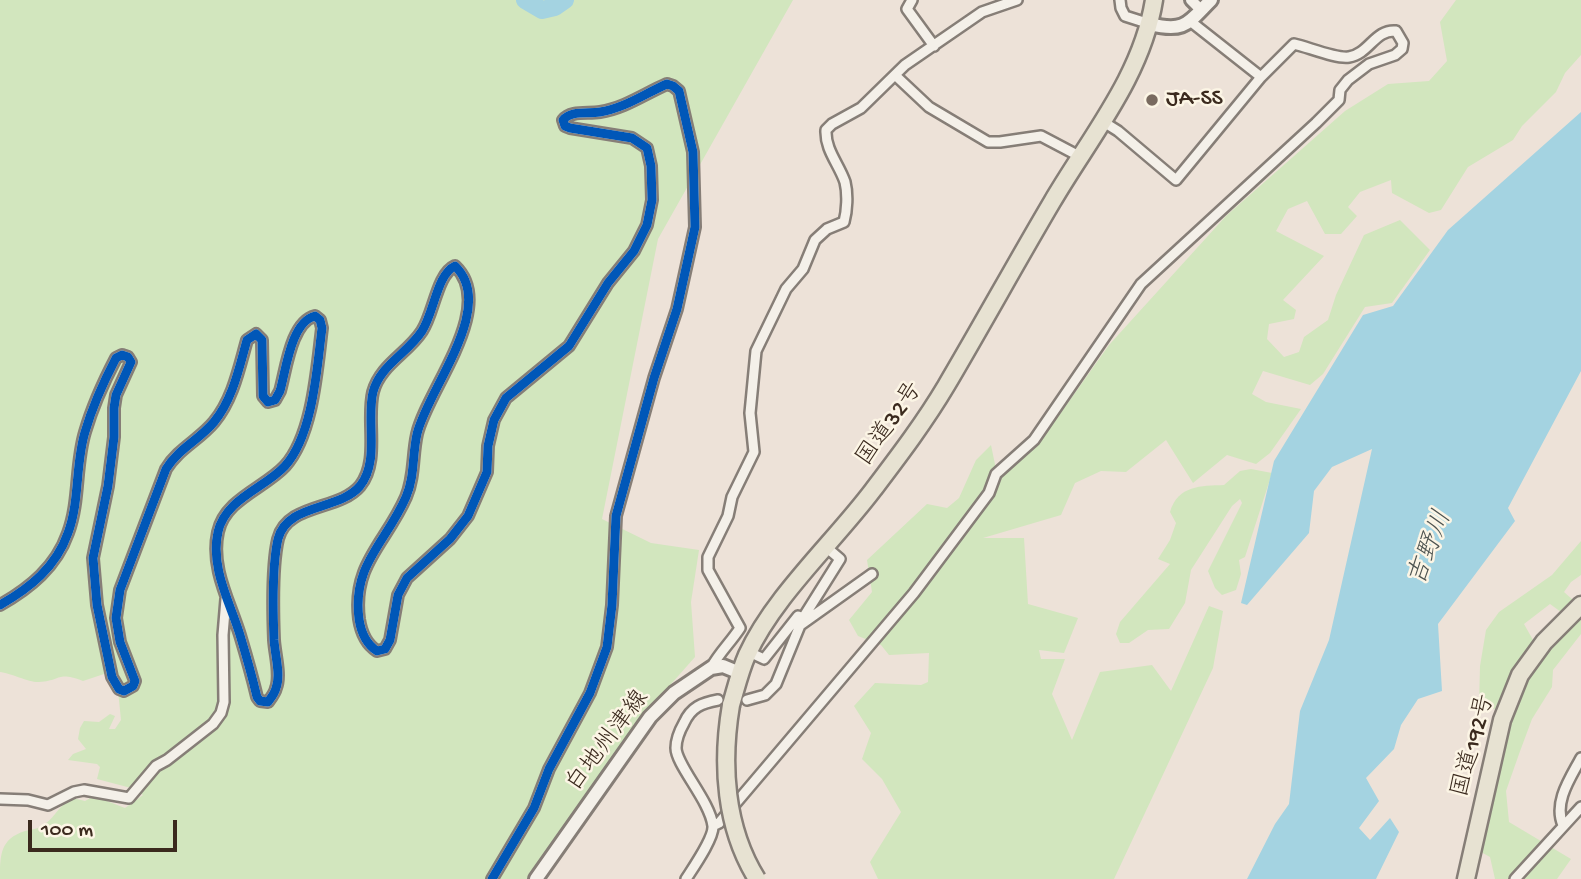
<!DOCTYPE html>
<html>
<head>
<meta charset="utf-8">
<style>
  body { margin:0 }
  #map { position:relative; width:1581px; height:879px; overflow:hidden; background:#ede2d8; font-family:"Gochi Hand",sans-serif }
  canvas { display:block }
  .scale { position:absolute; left:28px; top:820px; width:149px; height:32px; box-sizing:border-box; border:4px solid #3b2a1e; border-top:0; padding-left:9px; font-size:21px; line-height:24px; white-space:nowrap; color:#3b2a1e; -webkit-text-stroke:5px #fcf5e5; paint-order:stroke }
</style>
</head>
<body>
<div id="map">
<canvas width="1581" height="879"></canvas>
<div class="scale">100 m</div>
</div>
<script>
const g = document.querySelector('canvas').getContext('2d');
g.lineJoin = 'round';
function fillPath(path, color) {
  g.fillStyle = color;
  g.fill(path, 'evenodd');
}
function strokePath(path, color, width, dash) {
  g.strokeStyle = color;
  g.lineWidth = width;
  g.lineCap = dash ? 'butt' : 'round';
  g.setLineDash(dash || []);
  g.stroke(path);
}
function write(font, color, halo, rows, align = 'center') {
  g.font = font + ' "Gochi Hand","Klee One",sans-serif';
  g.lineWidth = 5;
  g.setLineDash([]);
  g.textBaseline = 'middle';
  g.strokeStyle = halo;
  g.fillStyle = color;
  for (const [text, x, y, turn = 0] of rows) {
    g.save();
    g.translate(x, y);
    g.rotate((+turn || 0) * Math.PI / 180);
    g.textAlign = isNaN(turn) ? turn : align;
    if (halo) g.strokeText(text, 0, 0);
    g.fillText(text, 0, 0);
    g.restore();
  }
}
const green = new Path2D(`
  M 0,0 L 793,0 L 658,239 L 602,519 L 651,543 L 699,550 L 691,602 L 695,657 L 641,718 L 529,879 L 0,879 C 0,855 0,839 25,831 C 33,829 38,829 45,824 C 57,815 57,807 73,798 L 85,801 L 94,796 L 125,808 L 143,795 L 131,788 L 97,779 L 100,767 L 97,764 L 68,760 L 73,754 L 86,749 L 78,739 L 80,728 L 84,721 L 99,722 L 110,714 L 115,716 L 109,729 L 115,729 L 121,720 L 116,670 L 83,681 C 56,671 62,681 39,682 C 31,683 10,673 0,672 Z
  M 1456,0 L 1581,0 L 1581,55 L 1565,73 L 1556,92 L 1522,126 L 1513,140 L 1468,167 L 1441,210 L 1429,213 L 1392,193 L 1391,180 L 1360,192 L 1348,207 L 1357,216 L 1341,234 L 1325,234 L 1307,201 L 1288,209 L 1276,231 L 1324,256 L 1283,300 L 1296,310 L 1294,319 L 1269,324 L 1267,339 L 1284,357 L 1299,352 L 1304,337 L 1328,320 L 1336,295 L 1364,235 L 1400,220 L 1430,250 L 1392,303 L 1365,307 L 1323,374 L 1310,385 L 1263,371 L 1252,394 L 1266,402 L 1301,409 L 1270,453 L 1256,464 L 1227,455 L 1193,483 L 1166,440 L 1126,472 L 1101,471 L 1075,483 L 1061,515 L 983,538 L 1024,538 L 1028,604 L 1078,618 L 1064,653 L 1039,650 L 1041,659 L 1065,659 L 1052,694 L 1072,740 L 1100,672 L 1152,665 L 1171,691 L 1209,606 L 1223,611 L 1213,668 L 1114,879 L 878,879 L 870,862 L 901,812 L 882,779 L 862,759 L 871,733 L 854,706 L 875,683 L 921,685 L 928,682 L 929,653 L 889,655 L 881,645 L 858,636 L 849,620 L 872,592 L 867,560 L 927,504 L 947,508 L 959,498 L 976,460 L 991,445 L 997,474 L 1055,421 L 1109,345 L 1226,216 L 1345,111 L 1388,84 L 1429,81 L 1447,61 L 1440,22 Z
  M 1251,469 L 1272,473 L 1245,557 L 1239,560 L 1241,574 L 1236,590 L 1222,595 L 1215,588 L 1208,571 L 1242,503 L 1240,499 L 1232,506 L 1191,570 L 1185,603 L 1169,629 L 1148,630 L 1129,643 L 1120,643 L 1116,634 L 1120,622 L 1170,564 L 1158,559 L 1170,540 L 1176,523 L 1170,512 C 1178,485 1201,486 1224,485 L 1240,471 Z
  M 1581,541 L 1581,575 L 1571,582 L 1564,592 L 1573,600 L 1561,612 L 1550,604 L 1524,624 L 1533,640 L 1565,629 L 1581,614 L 1581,634 L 1553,670 L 1552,687 L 1532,719 L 1519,754 L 1506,791 L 1509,822 L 1571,859 L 1557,879 L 1495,879 L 1490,857 L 1481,852 L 1494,776 L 1515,700 L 1502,694 L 1495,709 L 1479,706 L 1480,666 L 1486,630 L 1499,612 L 1552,575 Z`);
const water = new Path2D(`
  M 1581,112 L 1581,371 L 1508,508 L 1515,521 L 1438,624 L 1442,691 L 1418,699 L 1401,725 L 1394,749 L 1366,778 L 1379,801 L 1359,828 L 1370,840 L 1390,818 L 1399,832 L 1376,879 L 1247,879 L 1275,824 L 1289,804 L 1300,711 L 1329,640 L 1372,449 L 1332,467 L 1314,491 L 1309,533 L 1247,605 L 1241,603 L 1274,461 L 1363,315 L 1393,306 L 1448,230 Z`);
const river = new Path2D(`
  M 525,0 L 542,10 L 555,7 L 565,0`);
const minor = new Path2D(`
  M 912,0 L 907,9 L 934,46
  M 1120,0 L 1121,8 L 1125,16 L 1150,24
  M 896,76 L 929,107 L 988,142 L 1000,142 L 1041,136 L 1079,156
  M 1102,121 L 1118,131 L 1176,180 L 1261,77
  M 0,605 C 30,588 56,567 68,533 C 80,501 75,465 85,432 C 92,408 104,381 116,358 L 122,355 L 128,357 L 131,362 L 116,395 L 114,408 L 114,437 L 108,486 L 93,558 L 97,605 L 112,677 L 119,689 L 124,691 L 133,686 L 135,681 L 120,642 L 116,618 L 120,590 L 166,469 C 178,449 199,440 214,422 C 233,399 239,368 247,340 L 256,334 L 262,340 L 263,396 L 268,402 L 275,400 L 280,391 C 286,370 291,322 315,316 L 320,320 L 322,328 C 317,368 313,435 285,466 C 265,488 225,499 218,532 C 210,568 230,602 240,635 C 246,655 252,676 257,697 L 260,701 L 268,702 C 271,698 275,693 276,688 C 281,675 275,655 274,640 C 273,614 272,565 278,539 C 287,503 339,511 360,486 C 380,461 366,421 373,392 C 380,365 408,353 422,331 C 434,313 437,274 455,266 C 498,307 427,390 417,434 C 412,456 415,476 406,497 C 386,543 352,564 359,619 C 361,632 366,644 377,651 L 385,649 L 390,640 L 398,595 L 407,578 L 450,539 L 468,516 L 487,472 L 488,446 L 494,420 L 506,398 L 569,346 L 608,283 L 634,251 L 647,225 L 652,200 L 651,166 L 647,148 L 632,138 L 570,128 L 565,126 L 563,120 C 571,110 587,114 600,112 C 625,108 644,94 667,84 L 673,86 L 679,91 L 693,152 L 695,227 L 677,309 L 654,378 L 616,516 L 612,605 L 607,647 L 590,693 L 549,769 L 534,808 L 492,879
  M 799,626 L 872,574
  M 749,652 L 764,659 L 798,616 L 803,618
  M 711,668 C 719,653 731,642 740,628 L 708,570 L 708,557 L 728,516 L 732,497 L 754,452 L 750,413 L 756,351 L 786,289 L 803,269 L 815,240 L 827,229 L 844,222 C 847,211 848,194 845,182 C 839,164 825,150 826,130 L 832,124 L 861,108 L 905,65 L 982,12 L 1017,0
  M 747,700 L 765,695 L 776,684 L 803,618 L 840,559 L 826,547
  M 0,799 L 28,800 L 48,805 L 74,792 L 84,790 L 129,798 L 156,766 L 167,760 L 213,724 L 221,713 L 224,702 L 223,635 L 226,599
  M 1563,825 C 1553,802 1571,777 1581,758
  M 713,826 L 719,823 L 914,593 L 989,493 L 996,474 L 1034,440 L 1141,284 L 1316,123 L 1339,100 L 1340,90 L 1348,80 L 1369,64 L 1395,55 L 1402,49 L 1403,43 L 1396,31 C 1375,29 1369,54 1349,57 C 1336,59 1308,47 1294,44 L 1261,77 L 1190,21
  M 686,879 C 693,868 714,838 713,826 C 710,801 676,765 676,748 C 676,740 680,730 684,723 C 691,707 702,703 718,700
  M 1515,879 L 1581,807`);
const tertiary = new Path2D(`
  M 1191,0 L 1201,10`);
const secondary = new Path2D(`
  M 1150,24 C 1185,33 1188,23 1211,0
  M 536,879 L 650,717 L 674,693 L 711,668 L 723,666 L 740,673`);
const trunk = new Path2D(`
  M 731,705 C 736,688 740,671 747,655 C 774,596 833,543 873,490 C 898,457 924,423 946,386 C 982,325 1016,263 1052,202 C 1090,137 1142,76 1154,0
  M 1466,879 L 1502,720 L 1520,675 L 1544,642 L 1581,605`);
const trunkBridge = new Path2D(`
  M 731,705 C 721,764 725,828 757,879`);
const cycleway = new Path2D(`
  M 0,605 C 30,588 56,567 68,533 C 80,501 75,465 85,432 C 92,408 104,381 116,358 L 122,355 L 128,357 L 131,362 L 116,395 L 114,408 L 114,437 L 108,486 L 93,558 L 97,605 L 112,677 L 119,689 L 124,691 L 133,686 L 135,681 L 120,642 L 116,618 L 120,590 L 166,469 C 178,449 199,440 214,422 C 233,399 239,368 247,340 L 256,334 L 262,340 L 263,396 L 268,402 L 275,400 L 280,391 C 286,370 291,322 315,316 L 320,320 L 322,328 C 317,368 313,435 285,466 C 265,488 225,499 218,532 C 210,568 230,602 240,635 C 246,655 252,676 257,697 L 260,701 L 268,702 C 271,698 275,693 276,688 C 281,675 275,655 274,640 C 273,614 272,565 278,539 C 287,503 339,511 360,486 C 380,461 366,421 373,392 C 380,365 408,353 422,331 C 434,313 437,274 455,266 C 498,307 427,390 417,434 C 412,456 415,476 406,497 C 386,543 352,564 359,619 C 361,632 366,644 377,651 L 385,649 L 390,640 L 398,595 L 407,578 L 450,539 L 468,516 L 487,472 L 488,446 L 494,420 L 506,398 L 569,346 L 608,283 L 634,251 L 647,225 L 652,200 L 651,166 L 647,148 L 632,138 L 570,128 L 565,126 L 563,120 C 571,110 587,114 600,112 C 625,108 644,94 667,84 L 673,86 L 679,91 L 693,152 L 695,227 L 677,309 L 654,378 L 616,516 L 612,605 L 607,647 L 590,693 L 549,769 L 534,808 L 492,879`);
const markers = [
  [1152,100,7,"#796a5f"]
];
const poiNames = [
  ["JA-SS",1166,100]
];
const streetNames = [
  ["国道32号",891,425,-55],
  ["白地州津線",609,742,-53],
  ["国道192号",1475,746,-75]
];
const waterNames = [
  ["吉野川",1432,549,-69]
];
fillPath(green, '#d2e6be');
fillPath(water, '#a4d3e1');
strokePath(river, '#a4d3e1', 18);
strokePath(minor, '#867e77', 14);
strokePath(tertiary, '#867e77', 16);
strokePath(secondary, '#867e77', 18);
strokePath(trunk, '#867e77', 21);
strokePath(minor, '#f4f0e9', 9);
strokePath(tertiary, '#f4f0e9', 10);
strokePath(secondary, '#f4f0e9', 12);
strokePath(trunk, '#e7e2d2', 16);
strokePath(trunkBridge, '#867e77', 21, []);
strokePath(trunkBridge, '#e7e2d2', 16);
strokePath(cycleway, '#0057b8', 9);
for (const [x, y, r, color] of markers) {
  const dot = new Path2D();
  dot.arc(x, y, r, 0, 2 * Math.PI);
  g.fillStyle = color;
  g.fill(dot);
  strokePath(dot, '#fcf5e5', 2.5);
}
write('24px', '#3b2a1e', '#fcf5e5', poiNames, 'left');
write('24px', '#3b2a1e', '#fcf5e5', streetNames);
write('italic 26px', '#4d5350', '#fcf5e5', waterNames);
</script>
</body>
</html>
